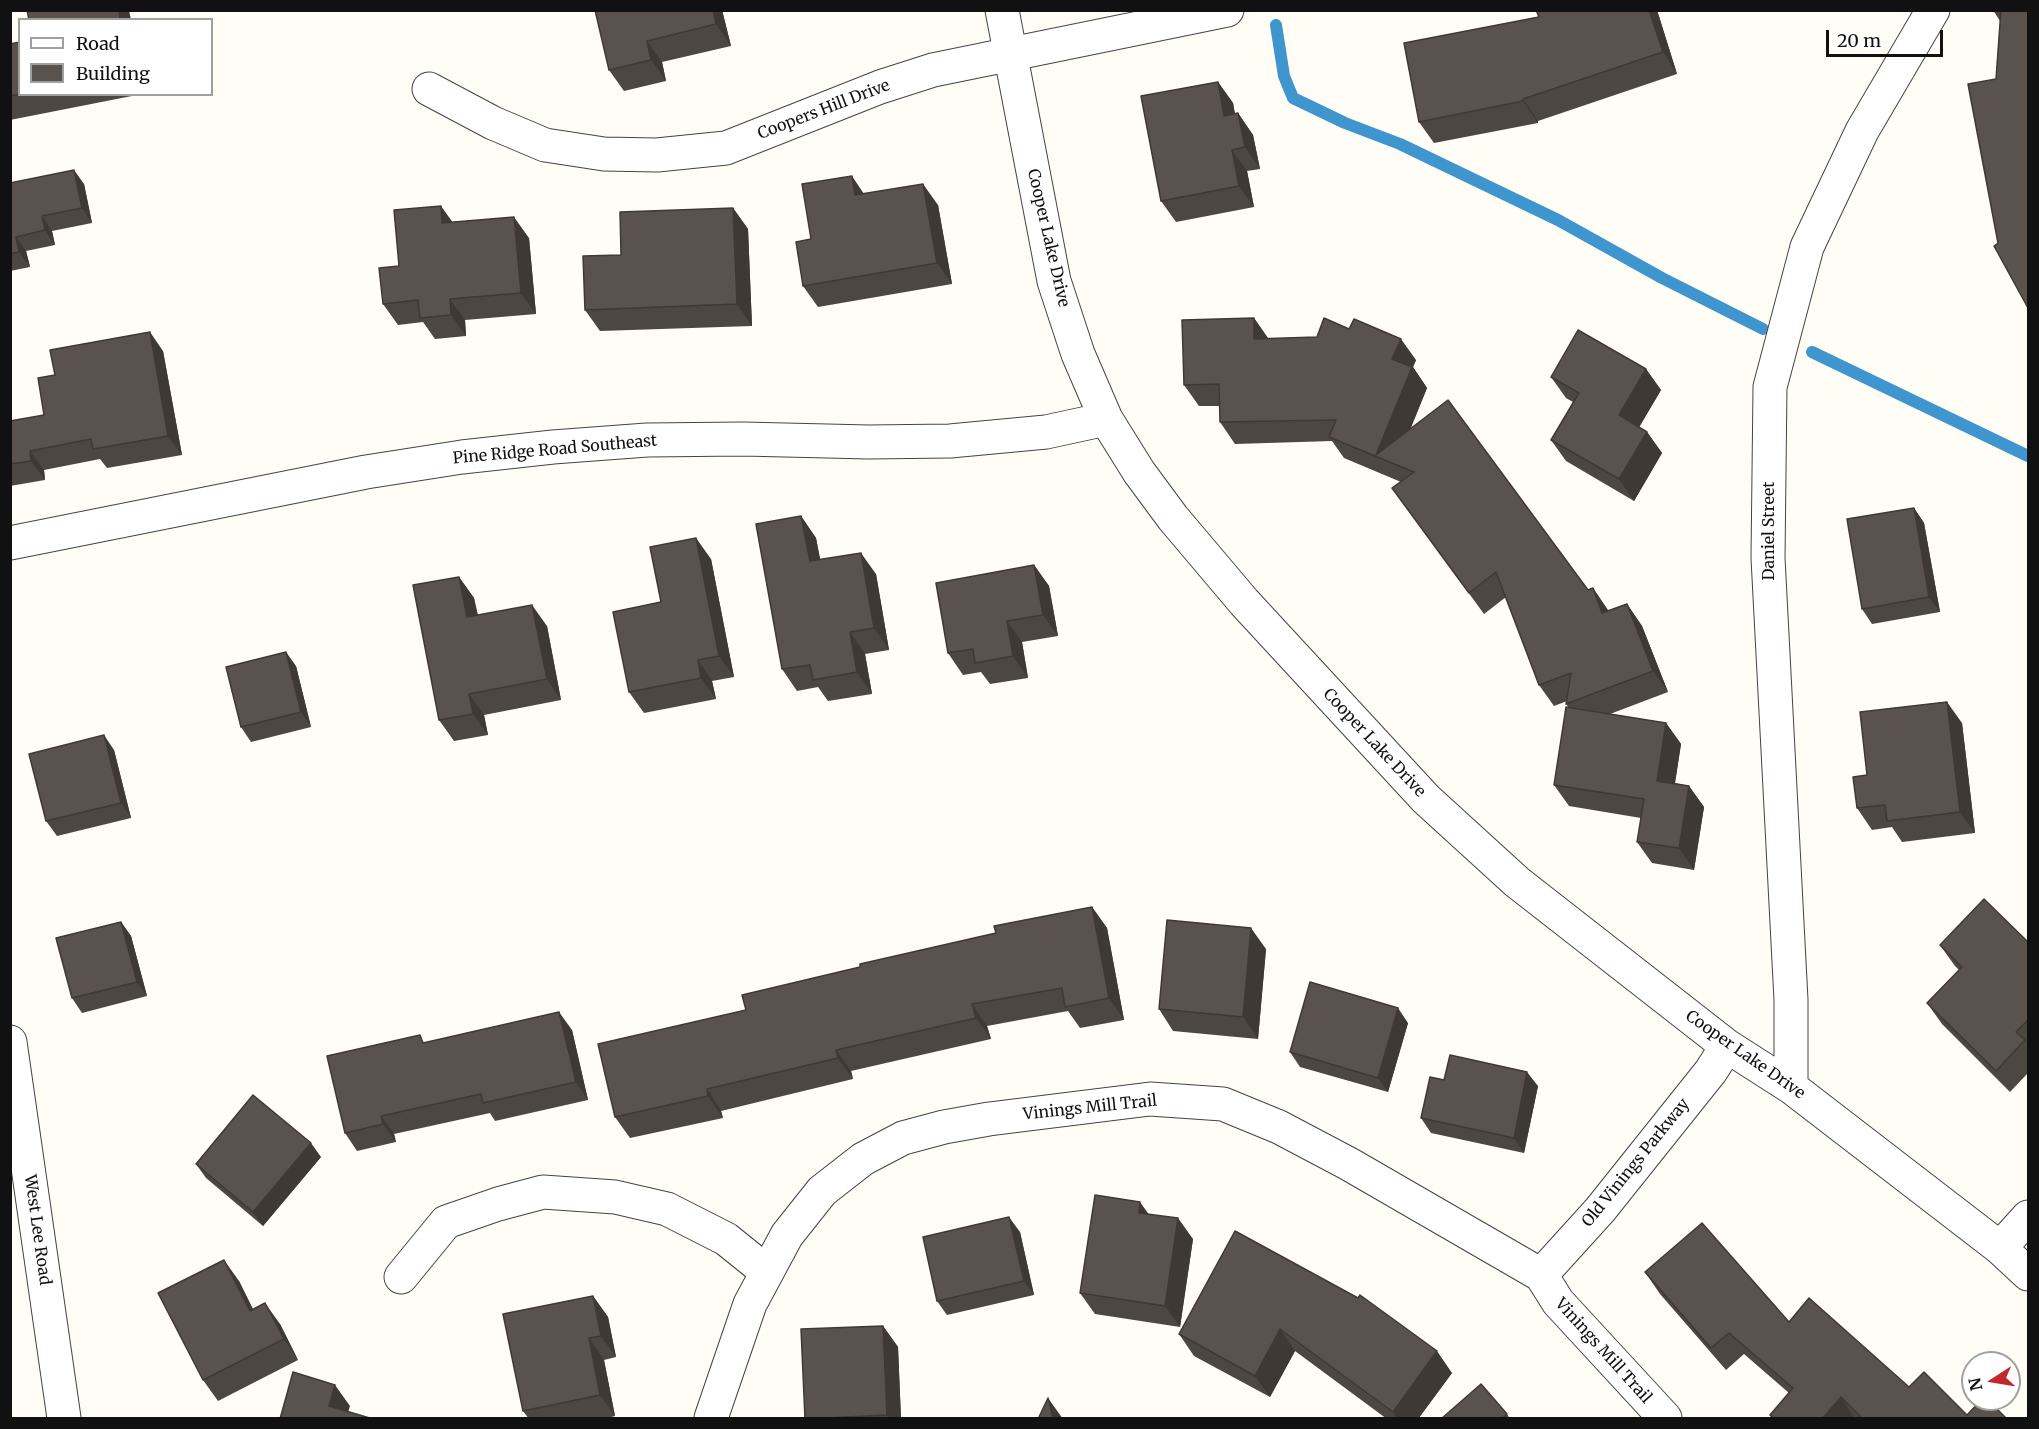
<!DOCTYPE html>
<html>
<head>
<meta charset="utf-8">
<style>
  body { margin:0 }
  #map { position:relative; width:2039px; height:1429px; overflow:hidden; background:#fffdf5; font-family:Merriweather,serif }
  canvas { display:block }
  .frame { position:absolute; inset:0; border:12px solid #111; pointer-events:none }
  .legend { position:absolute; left:18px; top:18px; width:195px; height:78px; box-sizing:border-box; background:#fff; border:2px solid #a0a0a0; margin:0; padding:8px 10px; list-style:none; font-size:18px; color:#111 }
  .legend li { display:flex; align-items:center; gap:12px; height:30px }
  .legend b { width:30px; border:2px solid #a0a0a0 }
  .north { position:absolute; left:1961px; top:1351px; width:60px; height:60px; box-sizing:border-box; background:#fff; border:2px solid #a0a0a0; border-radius:50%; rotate:258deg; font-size:16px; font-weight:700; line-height:24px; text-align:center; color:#111 }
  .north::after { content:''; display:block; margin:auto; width:21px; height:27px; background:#c4262e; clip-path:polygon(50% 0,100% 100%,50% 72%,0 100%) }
  .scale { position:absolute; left:1826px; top:30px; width:117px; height:27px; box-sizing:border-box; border:3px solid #111; border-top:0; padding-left:8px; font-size:18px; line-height:21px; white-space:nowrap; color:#111; -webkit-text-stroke:4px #fff; paint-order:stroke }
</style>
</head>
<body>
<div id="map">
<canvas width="2039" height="1429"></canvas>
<div class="frame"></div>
<ul class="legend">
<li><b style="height:8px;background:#fff"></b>Road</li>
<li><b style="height:16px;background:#5a524d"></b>Building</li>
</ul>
<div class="north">N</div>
<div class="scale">20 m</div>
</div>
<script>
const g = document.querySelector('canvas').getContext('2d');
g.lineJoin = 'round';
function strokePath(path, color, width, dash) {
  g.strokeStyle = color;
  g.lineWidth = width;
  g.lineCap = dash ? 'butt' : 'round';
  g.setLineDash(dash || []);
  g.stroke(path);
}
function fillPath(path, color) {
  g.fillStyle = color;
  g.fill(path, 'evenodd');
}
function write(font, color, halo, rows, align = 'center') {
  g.font = font + ' Merriweather,serif';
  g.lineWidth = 6;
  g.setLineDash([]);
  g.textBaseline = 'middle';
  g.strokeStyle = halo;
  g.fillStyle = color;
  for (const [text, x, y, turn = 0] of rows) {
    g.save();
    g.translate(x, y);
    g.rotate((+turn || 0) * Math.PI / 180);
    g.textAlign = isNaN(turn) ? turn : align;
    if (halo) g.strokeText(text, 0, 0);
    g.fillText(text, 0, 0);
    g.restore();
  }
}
const stream = new Path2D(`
  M 1276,25 L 1284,76 L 1293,98 L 1345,123 L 1400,144 L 1558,220 L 1662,278 L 1763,329
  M 1812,352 L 2028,456`);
const minor = new Path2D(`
  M 1002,10 L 1054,281 L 1078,354 L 1106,419 L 1139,472 L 1173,518 L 1244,602 L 1426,799 L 1517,882 L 1727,1046 L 1791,1087 L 2000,1248 L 2028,1274
  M 429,89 L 493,123 L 545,145 L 604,154 L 657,155 L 726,148 L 880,87 L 933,70 L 1227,10
  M 10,543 L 366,472 L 462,457 L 553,447 L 647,440 L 743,439 L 869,442 L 950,441 L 1046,432 L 1106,419
  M 10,1042 L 64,1418
  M 1791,1087 L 1791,1000 L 1768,558 L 1770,387 L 1807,247 L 1862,131 L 1933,10
  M 2000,1248 L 2028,1217
  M 1541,1275 L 1600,1210 L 1711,1071 L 1727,1046
  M 401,1277 L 446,1222 L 498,1204 L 543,1192 L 615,1197 L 667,1209 L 726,1239 L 767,1272
  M 711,1418 L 750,1304 L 787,1235 L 822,1191 L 863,1159 L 903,1138 L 944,1127 L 989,1119 L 1150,1099 L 1223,1104 L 1279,1127 L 1349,1164 L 1541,1275 L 1558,1302 L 1665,1418`);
const wall = new Path2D(`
  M 595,10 L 722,10 L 731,46 L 662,62 L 666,81 L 624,91 L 609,70 Z
  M 1657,10 L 1677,74 L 1538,121 L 1538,123 L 1434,143 L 1419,122 Z
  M 1993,10 L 2028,10 L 1998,243 L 1996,79 L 2000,21 Z
  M 10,44 L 20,94 L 142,94 L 10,120 Z
  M 1218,82 L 1233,103 L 1235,114 L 1238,113 L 1253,135 L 1260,169 L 1247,171 L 1254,207 L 1176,222 L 1161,201 Z
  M 10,183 L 84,184 L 92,223 L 52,231 L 55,245 L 26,251 L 30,267 L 10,271 Z
  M 864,194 L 938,205 L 952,284 L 818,307 L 803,286 L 811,239 Z
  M 733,208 L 748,229 L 752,326 L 600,331 L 585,310 Z
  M 453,222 L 529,238 L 536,314 L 465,320 L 466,336 L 435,339 L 423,322 L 398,325 L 383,304 L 399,266 Z
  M 1254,318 L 1268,338 L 1416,360 L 1413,367 L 1427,388 L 1410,429 L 1588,590 L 1593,588 L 1608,611 L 1627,604 L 1642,626 L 1668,692 L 1610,714 L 1666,723 L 1681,744 L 1675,783 L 1689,786 L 1704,807 L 1694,870 L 1652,863 L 1637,842 L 1641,818 L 1569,806 L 1554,785 L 1569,708 L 1566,704 L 1567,701 L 1554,706 L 1539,685 L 1506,597 L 1484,614 L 1392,488 L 1401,482 L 1344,458 L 1332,441 L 1235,444 L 1220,422 L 1220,406 L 1199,406 L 1184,385 Z
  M 163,351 L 182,455 L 107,468 L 100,459 L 44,470 L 45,480 L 10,486 L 10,421 L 44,415 L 55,375 Z
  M 1646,369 L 1661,390 L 1639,427 L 1647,432 L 1662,453 L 1634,501 L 1566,461 L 1551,440 L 1573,402 L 1566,398 L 1551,377 Z
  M 1914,508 L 1924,523 L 1940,612 L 1872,624 L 1862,609 Z
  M 801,516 L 816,538 L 820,560 L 876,574 L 889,650 L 865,654 L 872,694 L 828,701 L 818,687 L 797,691 L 782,669 Z
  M 711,559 L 734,677 L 712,681 L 716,699 L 644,713 L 629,692 L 661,602 Z
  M 1034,565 L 1049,586 L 1058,636 L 1022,642 L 1028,678 L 990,684 L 981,672 L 963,675 L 948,653 Z
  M 459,577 L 474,598 L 478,615 L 547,626 L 561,700 L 484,715 L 488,735 L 454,741 L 439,720 Z
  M 296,666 L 311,727 L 251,742 L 241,727 Z
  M 1962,723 L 1975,833 L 1902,842 L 1892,827 L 1872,830 L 1857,808 L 1867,775 Z
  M 114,750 L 131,818 L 57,836 L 46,821 Z
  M 1092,907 L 1107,928 L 1124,1020 L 1080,1028 L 1068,1011 L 987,1026 L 991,1039 L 851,1071 L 853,1079 L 721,1111 L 723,1118 L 630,1138 L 615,1117 L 860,967 L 996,933 Z
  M 121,922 L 131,936 L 147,996 L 82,1013 L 72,998 Z
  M 2028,942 L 2028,1073 L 2010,1092 L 1942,1024 L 1927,1003 L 1959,970 L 1955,966 L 1940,945 Z
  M 1266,949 L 1258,1039 L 1173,1031 L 1159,1009 Z
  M 1408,1023 L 1388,1092 L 1300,1067 L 1290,1052 Z
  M 572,1030 L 588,1100 L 495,1121 L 490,1113 L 394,1134 L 396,1142 L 357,1151 L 345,1133 L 426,1043 Z
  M 1444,1080 L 1538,1086 L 1524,1153 L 1431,1133 L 1421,1118 Z
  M 321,1157 L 263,1226 L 206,1178 L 196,1164 Z
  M 1148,1214 L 1193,1239 L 1180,1327 L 1095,1314 L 1080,1293 Z
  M 1235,1231 L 1452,1373 L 1418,1419 L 1387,1419 L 1295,1351 L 1270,1397 L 1194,1356 L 1179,1334 Z
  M 1020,1232 L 1034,1295 L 947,1315 L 937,1301 Z
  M 1645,1272 L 1789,1322 L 1909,1387 L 1967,1415 L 2007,1419 L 1772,1419 L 1770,1415 L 1789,1393 L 1744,1354 L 1726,1370 L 1660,1294 Z
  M 239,1281 L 253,1310 L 280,1324 L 298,1360 L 218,1401 L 203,1380 Z
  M 593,1296 L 608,1317 L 616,1357 L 604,1360 L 615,1416 L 604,1419 L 529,1419 L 523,1411 Z
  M 883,1326 L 898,1347 L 901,1419 L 805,1419 Z
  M 1507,1414 L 1510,1419 L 1441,1419 Z`);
const shadedWall = new Path2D(`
  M 119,10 L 129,10 L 131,20 L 120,20 Z
  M 713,10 L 722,10 L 731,46 L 716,24 Z
  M 1649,10 L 1657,10 L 1677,74 L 1663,52 Z
  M 647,41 L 662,62 L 666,81 L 651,60 Z
  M 1218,82 L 1233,103 L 1239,137 L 1224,116 Z
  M 1523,99 L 1538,121 L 1538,123 L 1523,101 Z
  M 1238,113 L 1253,135 L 1260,169 L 1245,147 Z
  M 1232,150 L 1247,171 L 1254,207 L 1239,186 Z
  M 74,170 L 84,184 L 92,223 L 82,208 Z
  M 852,176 L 866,197 L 855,195 Z
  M 923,184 L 938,205 L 952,284 L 937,263 Z
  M 441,206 L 456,227 L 442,223 Z
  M 733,208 L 748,229 L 752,326 L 737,304 Z
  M 42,216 L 52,231 L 55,245 L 45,230 Z
  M 514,217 L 529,238 L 536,314 L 521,293 Z
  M 16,237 L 26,251 L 30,267 L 19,252 Z
  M 450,299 L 465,320 L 466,336 L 451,315 Z
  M 1254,318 L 1269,340 L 1254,339 Z
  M 150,332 L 163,351 L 182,455 L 168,436 Z
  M 1401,339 L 1416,360 L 1413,367 L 1427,388 L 1396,465 L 1376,455 L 1392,359 Z
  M 1646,369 L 1661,390 L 1634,436 L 1619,415 Z
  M 1647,432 L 1662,453 L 1634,501 L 1619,479 Z
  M 30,451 L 44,470 L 45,480 L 31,461 Z
  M 1914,508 L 1924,523 L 1940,612 L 1929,597 Z
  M 801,516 L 816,538 L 825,583 L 810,561 Z
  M 696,538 L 711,559 L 734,677 L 719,656 Z
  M 861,553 L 876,574 L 889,650 L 874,628 Z
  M 1034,565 L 1049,586 L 1058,636 L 1043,615 Z
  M 459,577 L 474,598 L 482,638 L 467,617 Z
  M 1593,588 L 1608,610 L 1617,635 L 1602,613 Z
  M 1627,604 L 1642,626 L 1668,692 L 1653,671 Z
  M 532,605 L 547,626 L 561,700 L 547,679 Z
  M 1007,621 L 1022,642 L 1028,678 L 1013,656 Z
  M 850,632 L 865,654 L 872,694 L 857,672 Z
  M 286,652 L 296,666 L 311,727 L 301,712 Z
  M 698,660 L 712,681 L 716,699 L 701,678 Z
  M 469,694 L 484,715 L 488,735 L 473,714 Z
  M 1947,702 L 1962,723 L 1975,833 L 1960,812 Z
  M 1666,723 L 1681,744 L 1672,802 L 1657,781 Z
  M 104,735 L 114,750 L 131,818 L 121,803 Z
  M 1689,786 L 1704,807 L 1694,870 L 1679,848 Z
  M 1092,907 L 1107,928 L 1124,1020 L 1109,998 Z
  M 121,922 L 131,936 L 147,996 L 137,982 Z
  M 1251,928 L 1266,949 L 1258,1039 L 1243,1017 Z
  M 972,1004 L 987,1026 L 991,1039 L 976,1018 Z
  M 1398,1008 L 1408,1023 L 1388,1092 L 1378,1078 Z
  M 559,1012 L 572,1030 L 588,1100 L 576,1082 Z
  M 836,1050 L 851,1071 L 853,1079 L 838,1058 Z
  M 1527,1072 L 1538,1086 L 1524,1153 L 1514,1138 Z
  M 707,1089 L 721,1111 L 723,1118 L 708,1096 Z
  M 381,1116 L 394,1134 L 396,1142 L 383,1124 Z
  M 311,1143 L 321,1157 L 263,1226 L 253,1212 Z
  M 1140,1202 L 1155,1223 L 1139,1213 Z
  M 1009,1217 L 1020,1232 L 1034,1295 L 1024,1281 Z
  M 1178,1218 L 1193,1239 L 1180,1327 L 1165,1306 Z
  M 224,1260 L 239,1281 L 265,1333 L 250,1311 Z
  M 593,1296 L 608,1317 L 616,1357 L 601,1336 Z
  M 265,1303 L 280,1324 L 298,1360 L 284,1339 Z
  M 883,1326 L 898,1347 L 901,1419 L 889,1419 L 887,1415 Z
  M 1280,1329 L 1295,1351 L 1270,1397 L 1255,1376 Z
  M 589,1338 L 604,1360 L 615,1416 L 600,1395 Z
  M 1437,1351 L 1452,1373 L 1418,1419 L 1397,1419 L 1393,1412 Z
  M 335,1385 L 350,1406 L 346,1419 L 329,1406 Z
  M 1841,1397 L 1855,1419 L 1822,1419 Z
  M 1048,1398 L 1063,1419 L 1053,1419 Z`);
const building = new Path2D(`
  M 27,10 L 119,10 L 120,20 L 29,20 Z
  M 595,10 L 713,10 L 716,24 L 647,41 L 651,60 L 609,70 Z
  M 1536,10 L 1649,10 L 1663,52 L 1523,99 L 1523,101 L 1419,122 L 1404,43 L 1539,17 Z
  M 2001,10 L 2028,10 L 2028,308 L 1994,246 L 1998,243 L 1968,84 L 1996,79 Z
  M 20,42 L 20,94 L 10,96 L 10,44 Z
  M 1218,82 L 1224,116 L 1238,113 L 1245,147 L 1232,150 L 1239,186 L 1161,201 L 1141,96 Z
  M 74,170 L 82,208 L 42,216 L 45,230 L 16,237 L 19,252 L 10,254 L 10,183 Z
  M 852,176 L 855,195 L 923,184 L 937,263 L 803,286 L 796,242 L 811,239 L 802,184 Z
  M 441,206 L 442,223 L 514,217 L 521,293 L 450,299 L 451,315 L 420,318 L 418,300 L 383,304 L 379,268 L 399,266 L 394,210 Z
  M 733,208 L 737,304 L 585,310 L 583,256 L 621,255 L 620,212 Z
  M 1254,318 L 1254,339 L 1317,337 L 1324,318 L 1349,329 L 1354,319 L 1401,339 L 1392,359 L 1412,367 L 1376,455 L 1448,400 L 1588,590 L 1593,588 L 1602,613 L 1627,604 L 1653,671 L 1566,704 L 1571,673 L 1539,685 L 1496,572 L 1469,593 L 1392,488 L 1414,472 L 1329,437 L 1336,420 L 1220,422 L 1219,384 L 1184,385 L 1182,320 Z
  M 1578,330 L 1646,369 L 1619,415 L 1647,432 L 1619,479 L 1551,440 L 1579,393 L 1551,377 Z
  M 150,332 L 168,436 L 93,449 L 91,439 L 30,451 L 31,461 L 10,464 L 10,421 L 44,415 L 38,378 L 55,375 L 50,350 Z
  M 1914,508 L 1929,597 L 1862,609 L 1847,519 Z
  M 801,516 L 810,561 L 861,553 L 874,628 L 850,632 L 857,672 L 813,680 L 810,665 L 782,669 L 756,524 Z
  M 696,538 L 719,656 L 698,660 L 701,678 L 629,692 L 613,612 L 661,602 L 650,547 Z
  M 1034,565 L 1043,615 L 1007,621 L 1013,656 L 975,663 L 973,649 L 948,653 L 936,583 Z
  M 459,577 L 467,617 L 532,605 L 547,679 L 469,694 L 473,714 L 439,720 L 413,585 Z
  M 286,652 L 301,712 L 241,727 L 226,667 Z
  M 1947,702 L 1960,812 L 1887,821 L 1885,805 L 1857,808 L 1853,777 L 1867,775 L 1860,712 Z
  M 1566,707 L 1666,723 L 1657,781 L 1689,786 L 1679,848 L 1637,842 L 1644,799 L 1554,785 Z
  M 104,735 L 121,803 L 46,821 L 29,754 Z
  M 1984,899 L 2028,942 L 2028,1020 L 2016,1032 L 2025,1040 L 1996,1071 L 1927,1003 L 1962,967 L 1940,945 Z
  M 1092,907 L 1109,998 L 1065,1007 L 1062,988 L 972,1004 L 976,1018 L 836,1050 L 838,1058 L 707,1089 L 708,1096 L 615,1117 L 598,1044 L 746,1010 L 742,995 L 860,967 L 860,964 L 996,933 L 994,926 Z
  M 1167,920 L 1251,928 L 1243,1017 L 1159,1009 Z
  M 121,922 L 137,982 L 72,998 L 56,938 Z
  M 1310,982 L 1398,1008 L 1378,1078 L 1290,1052 Z
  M 559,1012 L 576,1082 L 483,1103 L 481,1094 L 381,1116 L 383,1124 L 345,1133 L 327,1056 L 420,1035 L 423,1043 Z
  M 1450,1055 L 1527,1072 L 1514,1138 L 1421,1118 L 1430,1077 L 1444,1080 Z
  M 253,1095 L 311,1143 L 253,1212 L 196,1164 Z
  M 1095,1195 L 1140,1202 L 1139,1213 L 1178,1218 L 1165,1306 L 1080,1293 Z
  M 1009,1217 L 1024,1281 L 937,1301 L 923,1237 Z
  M 1702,1223 L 1789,1322 L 1809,1298 L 1909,1387 L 1924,1372 L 1967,1415 L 1982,1399 L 1987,1399 L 2007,1419 L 1863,1419 L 1841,1397 L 1822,1419 L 1774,1419 L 1770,1415 L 1793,1388 L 1729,1333 L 1711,1348 L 1645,1272 Z
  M 1235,1231 L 1358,1298 L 1360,1295 L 1437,1351 L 1393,1412 L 1280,1329 L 1255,1376 L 1179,1334 Z
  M 224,1260 L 250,1311 L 265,1303 L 284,1339 L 203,1380 L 158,1293 Z
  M 593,1296 L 601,1336 L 589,1338 L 600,1395 L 523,1411 L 503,1314 Z
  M 883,1326 L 887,1415 L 805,1419 L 801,1329 Z
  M 293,1372 L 335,1385 L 329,1406 L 373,1419 L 280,1419 Z
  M 1481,1384 L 1507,1414 L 1502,1419 L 1441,1419 Z
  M 1048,1398 L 1053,1419 L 1038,1419 Z`);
const streetNames = [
  ["Coopers Hill Drive",824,110,-21],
  ["Cooper Lake Drive",1048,238,77],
  ["Pine Ridge Road Southeast",555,450,-5],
  ["Daniel Street",1769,531,-90],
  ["Cooper Lake Drive",1374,743,47],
  ["Cooper Lake Drive",1745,1055,35],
  ["Vinings Mill Trail",1090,1108,-6],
  ["Old Vinings Parkway",1636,1163,-51],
  ["West Lee Road",37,1230,82],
  ["Vinings Mill Trail",1603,1351,48]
];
strokePath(stream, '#3f96cf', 12);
strokePath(minor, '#444', 35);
strokePath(minor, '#fff', 33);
fillPath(wall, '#4d4742');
fillPath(shadedWall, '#3f3936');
fillPath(building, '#5a524d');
strokePath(building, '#3f3936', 1.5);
write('16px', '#111', '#fff', streetNames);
</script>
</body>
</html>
